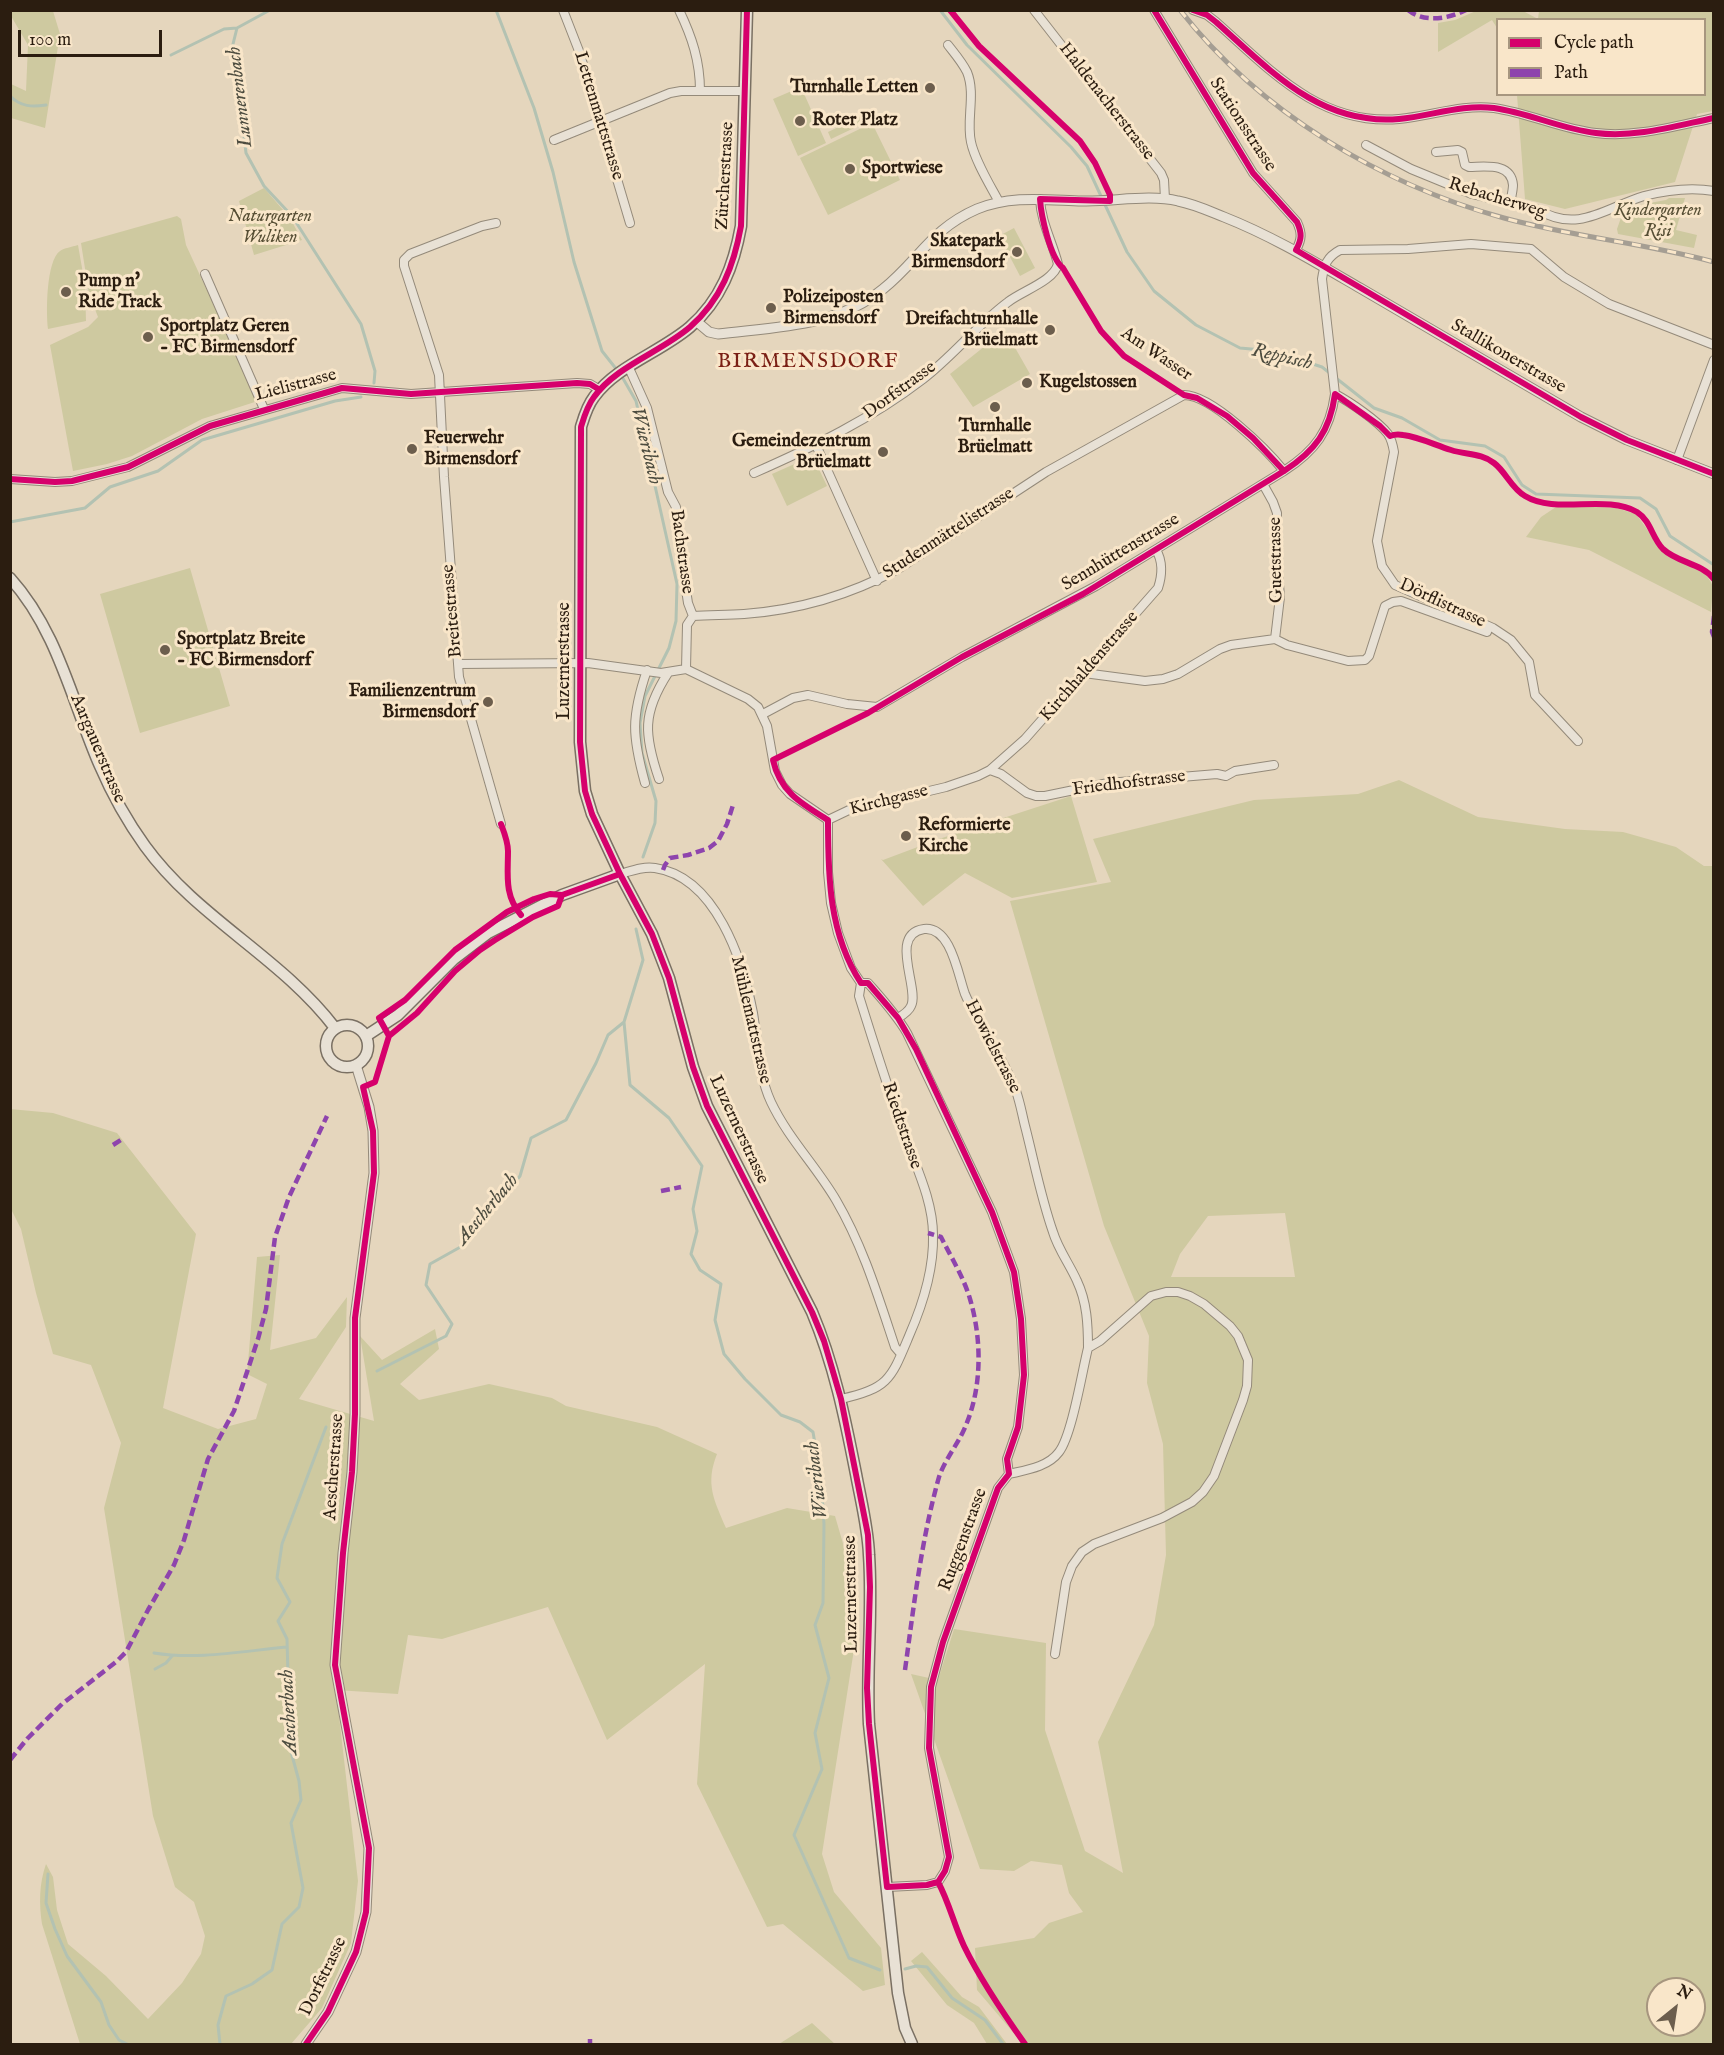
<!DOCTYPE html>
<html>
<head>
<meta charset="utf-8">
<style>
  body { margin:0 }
  #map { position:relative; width:1724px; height:2055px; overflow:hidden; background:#e5d6bd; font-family:"IM FELL English",serif }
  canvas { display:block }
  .frame { position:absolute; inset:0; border:12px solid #2b1d10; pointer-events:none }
  .legend { position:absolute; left:1496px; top:18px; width:210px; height:78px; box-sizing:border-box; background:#f9e6c9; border:2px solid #a7967f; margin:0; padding:8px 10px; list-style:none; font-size:18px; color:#2b1d10 }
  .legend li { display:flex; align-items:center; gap:12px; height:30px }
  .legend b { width:30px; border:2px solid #a7967f }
  .north { position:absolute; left:1646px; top:1977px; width:60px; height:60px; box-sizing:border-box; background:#f9e6c9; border:2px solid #a7967f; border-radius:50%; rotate:30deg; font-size:16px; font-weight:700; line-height:24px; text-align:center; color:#2b1d10 }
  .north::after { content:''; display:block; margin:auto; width:21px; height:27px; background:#6c5e4d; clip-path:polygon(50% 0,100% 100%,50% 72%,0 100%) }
  .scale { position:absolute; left:18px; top:30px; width:144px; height:27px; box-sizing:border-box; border:3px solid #2b1d10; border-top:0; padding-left:8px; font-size:18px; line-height:21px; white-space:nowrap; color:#2b1d10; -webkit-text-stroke:4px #f9e6c9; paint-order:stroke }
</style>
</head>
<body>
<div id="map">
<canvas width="1724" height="2055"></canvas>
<div class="frame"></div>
<ul class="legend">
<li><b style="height:8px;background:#d6006c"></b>Cycle path</li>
<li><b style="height:8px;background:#8e44ad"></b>Path</li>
</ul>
<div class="north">N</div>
<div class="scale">100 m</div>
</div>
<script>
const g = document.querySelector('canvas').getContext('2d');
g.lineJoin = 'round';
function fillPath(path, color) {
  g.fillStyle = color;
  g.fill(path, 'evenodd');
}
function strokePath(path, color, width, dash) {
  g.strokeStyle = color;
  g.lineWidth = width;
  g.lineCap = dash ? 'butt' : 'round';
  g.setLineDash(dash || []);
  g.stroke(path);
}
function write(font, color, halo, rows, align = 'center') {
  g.font = font + ' "IM FELL English",serif';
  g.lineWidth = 6;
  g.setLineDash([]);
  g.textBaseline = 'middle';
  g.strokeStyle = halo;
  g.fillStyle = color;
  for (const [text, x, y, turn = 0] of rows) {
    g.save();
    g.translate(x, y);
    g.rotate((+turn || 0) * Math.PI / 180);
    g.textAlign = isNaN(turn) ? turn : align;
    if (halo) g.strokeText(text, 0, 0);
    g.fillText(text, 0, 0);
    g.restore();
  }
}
const green = new Path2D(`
  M 11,10 L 53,11 L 60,34 L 45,128 L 11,118 L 11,84 L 26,91 L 28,45 L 11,16 Z
  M 1476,11 L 1523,11 L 1538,19 L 1498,20 L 1497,28 L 1492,20 L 1438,52 L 1438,23 L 1455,20 Z
  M 1539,11 L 1713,11 L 1713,111 L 1697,114 L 1675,182 L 1565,209 L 1525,199 L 1517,95 L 1704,94 L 1704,20 L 1538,19 Z
  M 801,87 L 826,143 L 798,156 L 773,99 Z
  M 870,112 L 873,119 L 831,139 L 828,132 Z
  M 872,123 L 900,180 L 828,215 L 800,158 Z
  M 264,188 L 290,218 L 302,240 L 254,255 L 239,201 Z
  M 1669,198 L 1685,198 L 1676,230 L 1697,235 L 1694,248 L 1618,234 L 1617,229 L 1623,212 L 1644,204 L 1666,200 Z
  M 177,216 L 181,219 L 186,245 L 258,401 L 202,419 L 132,456 L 107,464 L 73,471 L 50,345 L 88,327 L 98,317 L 89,294 L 81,243 Z
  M 1014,228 L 1035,268 L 1020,276 L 999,236 Z
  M 78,245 L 85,285 L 86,321 L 48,329 C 46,313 46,261 60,251 C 64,248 72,247 78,245 Z
  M 1005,330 L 1030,374 L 973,407 L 950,374 Z
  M 808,458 L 815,461 L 827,486 L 787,506 L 772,474 Z
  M 1559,505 L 1616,508 L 1636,514 L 1662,550 L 1706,574 L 1713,586 L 1711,612 L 1589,550 L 1526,537 L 1541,517 Z
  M 190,568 L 230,706 L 140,733 L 100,594 Z
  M 1399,780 L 1478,817 L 1565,829 L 1623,832 L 1676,847 L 1704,866 L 1713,866 L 1713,2044 L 1023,2044 L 977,1990 L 975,1948 L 1034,1938 L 1049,1923 L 1083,1912 L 1069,1893 L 1062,1865 L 1031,1861 L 1014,1871 L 980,1869 L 911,1674 L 938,1680 L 954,1629 L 1046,1643 L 1045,1730 L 1085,1851 L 1123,1873 L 1098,1742 L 1154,1625 L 1166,1555 L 1163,1444 L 1147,1383 L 1149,1336 L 1104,1226 L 1010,901 L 1111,882 L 1093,839 L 1254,800 L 1358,794 ZM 1285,1213 L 1295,1277 L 1171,1277 L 1180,1254 L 1208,1216 ZM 1658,1989 L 1694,1989 L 1694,2025 L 1658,2025 Z
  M 1071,796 L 1097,882 L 1012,898 L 965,873 L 923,906 L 881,859 L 883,860 L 939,839 Z
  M 10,1109 L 53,1113 L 117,1133 L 196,1234 L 163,1408 L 218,1429 L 256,1419 L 267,1384 L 247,1374 L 257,1257 L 280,1255 L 270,1350 L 316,1338 L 347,1297 L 346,1327 L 299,1399 L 374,1421 L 360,1336 L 382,1360 L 435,1329 L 439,1349 L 400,1384 L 419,1400 L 489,1384 L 552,1398 L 566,1406 L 657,1427 L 717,1454 C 705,1484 714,1500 726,1528 L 787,1508 L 835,1516 L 853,1578 L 855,1643 L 822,1854 L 834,1892 L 881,1948 L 885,1985 L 863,1991 L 783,1924 L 767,1927 L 697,1784 L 705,1664 L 607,1740 L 548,1607 L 442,1639 L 408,1635 L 398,1694 L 336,1690 L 358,1881 L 351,1943 L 322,2008 L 291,2044 L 80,2044 L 42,1924 C 39,1904 39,1884 46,1864 L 53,1877 L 57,1910 L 68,1944 L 106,1976 L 148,2019 L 182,1983 L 201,1954 L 205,1936 L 194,1902 L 175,1887 L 153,1816 L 104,1508 L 121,1443 L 91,1365 L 53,1354 L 36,1293 L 21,1229 L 11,1209 Z
  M 922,1952 L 962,1997 L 979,2007 L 1007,2044 L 987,2044 L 974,2023 L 947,2005 L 911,1961 Z
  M 812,2023 L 835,2044 L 779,2044 Z`);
const stream = new Path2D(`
  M 270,10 L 237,28 L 233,44 L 246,153 L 264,186 L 292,216 L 361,324 L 375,371 L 374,383
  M 496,10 L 534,108 L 553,172 L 574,262 L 602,351 L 617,370
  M 940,10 L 967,45 L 1071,147 L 1087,166 L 1127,252 L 1154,291 L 1196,325 L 1240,348 L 1273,351 L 1322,367 L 1374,408 L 1402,418 L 1440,440 L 1485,446 L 1504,457 L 1522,485 L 1536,494 L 1640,498 L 1656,509 L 1670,536 L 1714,565
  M 171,55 L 224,29 L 237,28
  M 10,96 C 21,107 32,107 46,105
  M 621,375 L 636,401 L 677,584 L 676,621 L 669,648 L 645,696 L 640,723 L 642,753 L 656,801 L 655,823 L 643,857
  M 10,522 L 85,508 L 110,487 L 158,471 L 202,440 L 335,401 L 361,397
  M 636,929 L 643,960 L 624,1022 L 630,1085 L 669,1118 L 702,1166 L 693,1209 L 697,1231 L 691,1254 L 700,1270 L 721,1284 L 715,1320 L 724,1354 L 745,1379 L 781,1415 L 800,1422 L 813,1432 L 821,1479 L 824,1524 L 823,1603 L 815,1625 L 829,1678 L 815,1733 L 822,1769 L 794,1835 L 849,1958 L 880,1970
  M 377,1371 L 446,1336 L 452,1324 L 426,1285 L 430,1264 L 464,1245 L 520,1176 L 531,1138 L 566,1120 L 596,1063 L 608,1035 L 624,1022
  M 154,1653 C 198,1660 243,1651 287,1647
  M 155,1669 L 166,1663 L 172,1656
  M 48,1874 L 46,1903 L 55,1929 L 67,1956 L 101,2002 L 109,2025 L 119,2040 L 127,2044
  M 905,1969 L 916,1966 L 927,1967 L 952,1998 L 985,2020 L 1003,2044
  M 220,2044 L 218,2025 L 226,1996 L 252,1984 L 272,1970 L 282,1924 L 299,1907 L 303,1888 L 291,1823 L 301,1800 L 299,1781 L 290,1748 L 287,1639 L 278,1621 L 290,1602 L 277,1578 L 282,1544 L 326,1427`);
const minor = new Path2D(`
  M 563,10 L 579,51 L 630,223
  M 679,10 C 692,37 700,61 700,91
  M 1034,10 L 1161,173 L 1164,180 L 1165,199
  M 1154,10 L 1253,173 L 1297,222 C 1302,233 1302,239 1296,250
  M 1193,10 L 1207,15 L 1216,22 C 1270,70 1320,126 1399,119 C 1431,116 1462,104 1494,108 C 1529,113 1561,129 1596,133 C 1635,138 1675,126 1714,118
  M 948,45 C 955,54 962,62 967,72 C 976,94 966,120 971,142 C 975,161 990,185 999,202
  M 554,140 L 670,93 L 681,91 L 745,91
  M 1366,145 L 1411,169 L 1472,194 L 1539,210 C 1578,234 1607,207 1644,196 C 1667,190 1690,187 1714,191
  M 1436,152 L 1458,150 L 1462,152 L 1465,165 L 1469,167 C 1485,167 1511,162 1513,185 C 1513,190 1511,198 1510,204
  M 496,223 L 482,226 L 410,254 L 404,260 L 404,266 L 439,375 L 444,477 L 459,677 L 501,824
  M 205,274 L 264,409
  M 629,368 L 647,408 L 668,492 L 676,507 L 676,524 L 688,603 L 693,616
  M 1335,394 C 1350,402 1378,421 1388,434 C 1392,440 1393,446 1394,452 L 1377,541 L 1382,566 L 1395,585 L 1493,628 L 1511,640 L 1529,662 L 1535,695 L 1578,741
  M 816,445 L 877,581
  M 1677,460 L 1714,360
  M 754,473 C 813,447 871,419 923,379 C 953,356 977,325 1008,302 C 1022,291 1054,281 1058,264 C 1052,241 1041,222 1040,199
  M 10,479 L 55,482 L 72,481 L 128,467 L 210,426 L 342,388 L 411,394 L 577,383 L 590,384 L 600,390
  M 1263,484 L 1273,502 L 1277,513 L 1276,547 L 1280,597 L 1275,639
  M 693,616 C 710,615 727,615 744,614 C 798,610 850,595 898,569 L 1046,472 L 1184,395 C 1212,395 1267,450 1284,471
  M 458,664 L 588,663 L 661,673 L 686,669 L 748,699 L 758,707 L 767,726 L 775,771 L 782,785 L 790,794 L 828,820
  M 686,669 L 687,625 L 693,616
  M 1084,673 L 1145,681 L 1163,679 L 1178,674 L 1220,649 L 1231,645 L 1275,639 L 1287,645 L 1348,661 L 1365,660 L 1369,656 L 1385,606 L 1393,602 L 1401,601 L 1487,632
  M 763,714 L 793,698 L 808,695 L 847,704 L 877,707 L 962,657 L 1096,586 L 1284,471 C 1315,451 1330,431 1335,394 L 1322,279 C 1324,265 1327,257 1340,250 L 1408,249 L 1471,244 L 1531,249 L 1564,277 L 1609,304 L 1714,345
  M 990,770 L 1001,774 L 1027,793 L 1036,796 L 1045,796 L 1108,783 L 1217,774 L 1226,776 L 1235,771 L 1274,765
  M 659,779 C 644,735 642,713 668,673
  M 645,783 C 632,736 631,717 647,670
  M 828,820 L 828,872 L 831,903 L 838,933 L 851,968 L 861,983 L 859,996 C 873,1041 887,1086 903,1130 C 914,1163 933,1199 933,1235 C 934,1269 923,1304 909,1336 C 891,1379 889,1388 841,1399
  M 828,820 L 849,810 L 946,787 L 978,776 L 990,770 L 1025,739 L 1158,588 C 1162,576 1163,561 1156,550
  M 620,874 C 631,871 643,866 655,868 C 716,877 743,961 753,1013 C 758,1043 758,1074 771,1102 C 788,1138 816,1166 836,1200 C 863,1246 878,1296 895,1347 L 901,1354
  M 861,983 L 868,983 C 882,999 896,1014 907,1033 L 992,1212 L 1014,1272 L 1021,1319 L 1024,1375 L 1018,1427 L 1007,1459 L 1009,1474 L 998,1488 L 994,1499 L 943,1642 L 931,1687 L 929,1748 L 949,1857 L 945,1871 L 938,1882 L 927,1885 L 887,1887
  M 898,1018 C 903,1015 909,1011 911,1006 C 920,989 888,934 924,929 C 951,926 958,975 965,994 C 979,1027 1003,1056 1016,1091 C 1020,1102 1022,1114 1025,1126 C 1034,1161 1041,1198 1053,1232 C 1058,1249 1070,1265 1077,1281 C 1087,1302 1088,1325 1088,1348
  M 1009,1474 C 1026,1470 1048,1467 1059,1452 C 1072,1435 1082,1372 1088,1348 L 1100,1341 L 1151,1296 L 1166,1292 L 1178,1292 L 1190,1296 L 1204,1304 L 1230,1326 L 1238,1336 L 1248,1360 L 1247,1386 L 1243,1400 L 1214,1476 L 1203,1492 L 1192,1502 L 1162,1518 L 1094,1544 L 1082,1552 L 1072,1566 L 1066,1582 L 1055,1654`);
const tertiary = new Path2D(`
  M 696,321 L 709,332 L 718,334 C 774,327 837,327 883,289 C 919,260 931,229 977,209 C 1011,195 1046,200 1082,201 C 1112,202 1149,194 1178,201 C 1194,204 1209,211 1224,217 C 1272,236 1315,262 1360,288 C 1434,331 1507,374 1581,417 L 1627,440 L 1714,474
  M 306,2044 L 328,2012 L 356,1952 L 366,1912 L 369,1848 L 335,1665 L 343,1553 L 352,1472 L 355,1414 L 355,1318 L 374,1173 L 373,1131 L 369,1107 L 356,1065`);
const secondary = new Path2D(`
  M 747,10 L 741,226 C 734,265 721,300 690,327 C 661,352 616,366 594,397 C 587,406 584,417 581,427 L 580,742 L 585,791 L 592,814 L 620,874 L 652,934 L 669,978 L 693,1067 L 707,1106 L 812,1312 C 834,1364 845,1418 856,1474 C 861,1501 868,1528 869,1555 C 873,1612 866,1668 869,1724 L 898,1993 L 905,2028 L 912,2044
  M 10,578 C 58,631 72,702 100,766 C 112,794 127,821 145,846 C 197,918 281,957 335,1028
  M326 1046a21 21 0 1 1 42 0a21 21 0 1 1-42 0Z
  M 366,1036 L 398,1015 L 454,959 L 488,933 L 562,895 L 620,874`);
const rail = new Path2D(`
  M 1180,10 C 1260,112 1380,184 1504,218 C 1573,237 1645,243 1714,262`);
const quiet = new Path2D(`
  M 1408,10 C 1424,23 1448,19 1466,10
  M 1714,616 L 1712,632 L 1714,637
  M 663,870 L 665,865 L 670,858 L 688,855 L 709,848 L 718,841 L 727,824 L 733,805
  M 113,1145 L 124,1138
  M 661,1191 L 681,1187
  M 905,1670 C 914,1605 921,1541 939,1477 C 945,1459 959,1443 966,1425 C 982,1387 982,1339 970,1299 C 964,1278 951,1257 941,1237 L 928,1233
  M 10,1760 L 27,1739 L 62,1704 L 116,1662 L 126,1652 L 148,1610 L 174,1565 L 184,1540 L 208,1459 L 234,1411 L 258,1339 L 266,1309 L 275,1237 L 289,1197 L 327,1116
  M 590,2044 L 590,2039`);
const cycleway = new Path2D(`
  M 747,10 L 741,226 C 734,265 721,300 690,327 C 661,352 616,366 594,397 C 587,406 584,417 581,427 L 580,742 L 585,791 L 592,814 L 620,874 L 652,934 L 669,978 L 693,1067 L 707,1106 L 812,1312 L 824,1341 L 841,1399 L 868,1535 L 870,1587 L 867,1688 L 869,1724 L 887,1887 L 927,1885 L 938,1882 L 945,1871 L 949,1857 L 929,1748 L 931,1687 L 943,1642 L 994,1499 L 998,1488 L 1009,1474 L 1007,1459 L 1018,1427 L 1024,1375 L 1021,1319 L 1014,1272 L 992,1212 L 916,1049 L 898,1018 L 868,983 L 861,983 C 829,934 828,877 828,820 C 802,804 780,792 773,760 L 868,713 L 962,657 L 1083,594 L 1284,471 C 1315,451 1330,431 1335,394 L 1380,426 L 1390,436 C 1395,434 1398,434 1403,435 C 1419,437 1435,445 1451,450 C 1466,455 1481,453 1494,463 C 1506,472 1511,488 1525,496 C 1556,515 1605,494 1637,512 C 1651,521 1652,538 1663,549 C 1678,563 1701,563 1714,579
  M 950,10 L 979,46 L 1080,141 L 1095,163 L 1110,195 L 1110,201 L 1040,199 C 1041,215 1050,258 1063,268 L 1101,331 L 1124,356 L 1184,395 L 1197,398 L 1227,416 L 1253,438 L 1284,471
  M 1154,10 L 1253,173 L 1297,222 C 1302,233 1302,239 1296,250 L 1581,417 L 1627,440 L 1714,474
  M 1193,10 L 1207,15 L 1216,22 C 1270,70 1320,126 1399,119 C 1431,116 1462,104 1494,108 C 1529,113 1561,129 1596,133 C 1635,138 1675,126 1714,118
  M 10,479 L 55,482 L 72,481 L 128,467 L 210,426 L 342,388 L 411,394 L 577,383 L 590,384 L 600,390
  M 501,824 C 504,832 508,842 508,851 C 508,875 504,895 521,915
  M 389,1036 L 379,1018 L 405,1000 L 455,950 L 507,912 L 534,899 L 550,894 L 562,895 L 620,874
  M 938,1882 C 949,1902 954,1925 964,1946 C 981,1981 1003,2013 1025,2044
  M 306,2044 L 328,2012 L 356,1952 L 366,1912 L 369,1848 L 335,1665 L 343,1553 L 352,1472 L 355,1414 L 355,1318 L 374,1173 L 373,1131 L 363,1087 L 375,1082 L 389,1036 L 417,1013 L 455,971 L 480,950 L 495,940 L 533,917 L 558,906 L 562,895`);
const markers = [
  [930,88,6,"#6c5e4d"],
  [800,121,6,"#6c5e4d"],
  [850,169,6,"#6c5e4d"],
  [1017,252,6,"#6c5e4d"],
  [66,292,6,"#6c5e4d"],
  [771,308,6,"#6c5e4d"],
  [1050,330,6,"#6c5e4d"],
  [148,337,6,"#6c5e4d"],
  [1027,383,6,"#6c5e4d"],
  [995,407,6,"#6c5e4d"],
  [412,449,6,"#6c5e4d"],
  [883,452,6,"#6c5e4d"],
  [165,650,6,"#6c5e4d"],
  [488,702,6,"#6c5e4d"],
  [906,836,6,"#6c5e4d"]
];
const poiNames = [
  ["Turnhalle Letten",918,88,"right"],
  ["Roter Platz",812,121],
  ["Sportwiese",862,169],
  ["Skatepark",1005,242,"right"],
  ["Birmensdorf",1005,263,"right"],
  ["Pump n'",78,282],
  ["Ride Track",78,303],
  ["Polizeiposten",783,298],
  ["Birmensdorf",783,319],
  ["Dreifachturnhalle",1038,320,"right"],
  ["Brüelmatt",1038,341,"right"],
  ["Sportplatz Geren",160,327],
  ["- FC Birmensdorf",160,348],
  ["Kugelstossen",1039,383],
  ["Turnhalle",995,427,"center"],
  ["Brüelmatt",995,448,"center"],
  ["Feuerwehr",424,439],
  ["Birmensdorf",424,460],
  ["Gemeindezentrum",871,442,"right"],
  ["Brüelmatt",871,463,"right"],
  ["Sportplatz Breite",177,640],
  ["- FC Birmensdorf",177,661],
  ["Familienzentrum",476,692,"right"],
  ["Birmensdorf",476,713,"right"],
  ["Reformierte",918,826],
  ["Kirche",918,847]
];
const streetNames = [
  ["Haldenacherstrasse",1106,102,52],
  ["Lettenmattstrasse",598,116,73],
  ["Stationsstrasse",1242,125,57],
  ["Zürcherstrasse",726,176,-87],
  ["Rebacherweg",1497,199,17],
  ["Am Wasser",1156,355,34],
  ["Stallikonerstrasse",1508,357,30],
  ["Lielistrasse",296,386,-15],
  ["Dorfstrasse",900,391,-36],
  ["Studenmättelistrasse",949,534,-33],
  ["Bachstrasse",681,552,82],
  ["Sennhüttenstrasse",1121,553,-31],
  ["Guetstrasse",1277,560,-91],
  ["Dörflistrasse",1442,604,25],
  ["Breitestrasse",453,611,-95],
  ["Luzernerstrasse",565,661,-90],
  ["Kirchhaldenstrasse",1090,667,-49],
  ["Aargauerstrasse",97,749,67],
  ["Friedhofstrasse",1129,784,-7],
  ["Kirchgasse",889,801,-14],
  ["Mühlemattstrasse",750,1020,77],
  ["Howielstrasse",992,1047,63],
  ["Riedtstrasse",901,1126,71],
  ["Luzernerstrasse",738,1130,65],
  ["Aescherstrasse",335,1467,-86],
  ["Ruggenstrasse",964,1540,-70],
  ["Luzernerstrasse",852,1594,-91],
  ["Dorfstrasse",324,1977,-64]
];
const parkNames = [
  ["Kindergarten",1658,211],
  ["Risi",1658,232],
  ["Naturgarten",270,217],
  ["Wuliken",270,238]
];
const waterNames = [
  ["Lunnerenbach",241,97,-97],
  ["Reppisch",1282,358,13],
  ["Wüeribach",645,446,76],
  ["Aescherbach",488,1210,-50],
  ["Wüeribach",818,1480,-97],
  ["Aescherbach",290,1712,-93]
];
const quarterNames = [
  ["BIRMENSDORF",808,363]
];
fillPath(green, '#cec9a0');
strokePath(stream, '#b3c2b2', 3);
strokePath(minor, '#948a7a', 10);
strokePath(tertiary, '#948a7a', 11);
strokePath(secondary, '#7a7063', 13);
strokePath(minor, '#e8e1d5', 8);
strokePath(tertiary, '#e8e1d5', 9);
strokePath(secondary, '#e8e1d5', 10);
strokePath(rail, '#a59e93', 5);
strokePath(rail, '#f9e6c9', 3, [9]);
strokePath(quiet, '#8e44ad', 4.5, [9, 4.5]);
strokePath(cycleway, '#d6006c', 6);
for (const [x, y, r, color] of markers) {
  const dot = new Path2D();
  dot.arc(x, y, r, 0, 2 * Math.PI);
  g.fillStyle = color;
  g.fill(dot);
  strokePath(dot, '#f9e6c9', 2);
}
write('bold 18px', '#2b1d10', '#f9e6c9', poiNames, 'left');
write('18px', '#2b1d10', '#f9e6c9', streetNames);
write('italic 18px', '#564e34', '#f9e6c9', parkNames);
write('italic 20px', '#4d4c3f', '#f9e6c9', waterNames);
g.letterSpacing = '1.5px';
write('21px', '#7a1f14', '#f9e6c9', quarterNames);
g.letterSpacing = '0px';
</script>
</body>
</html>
